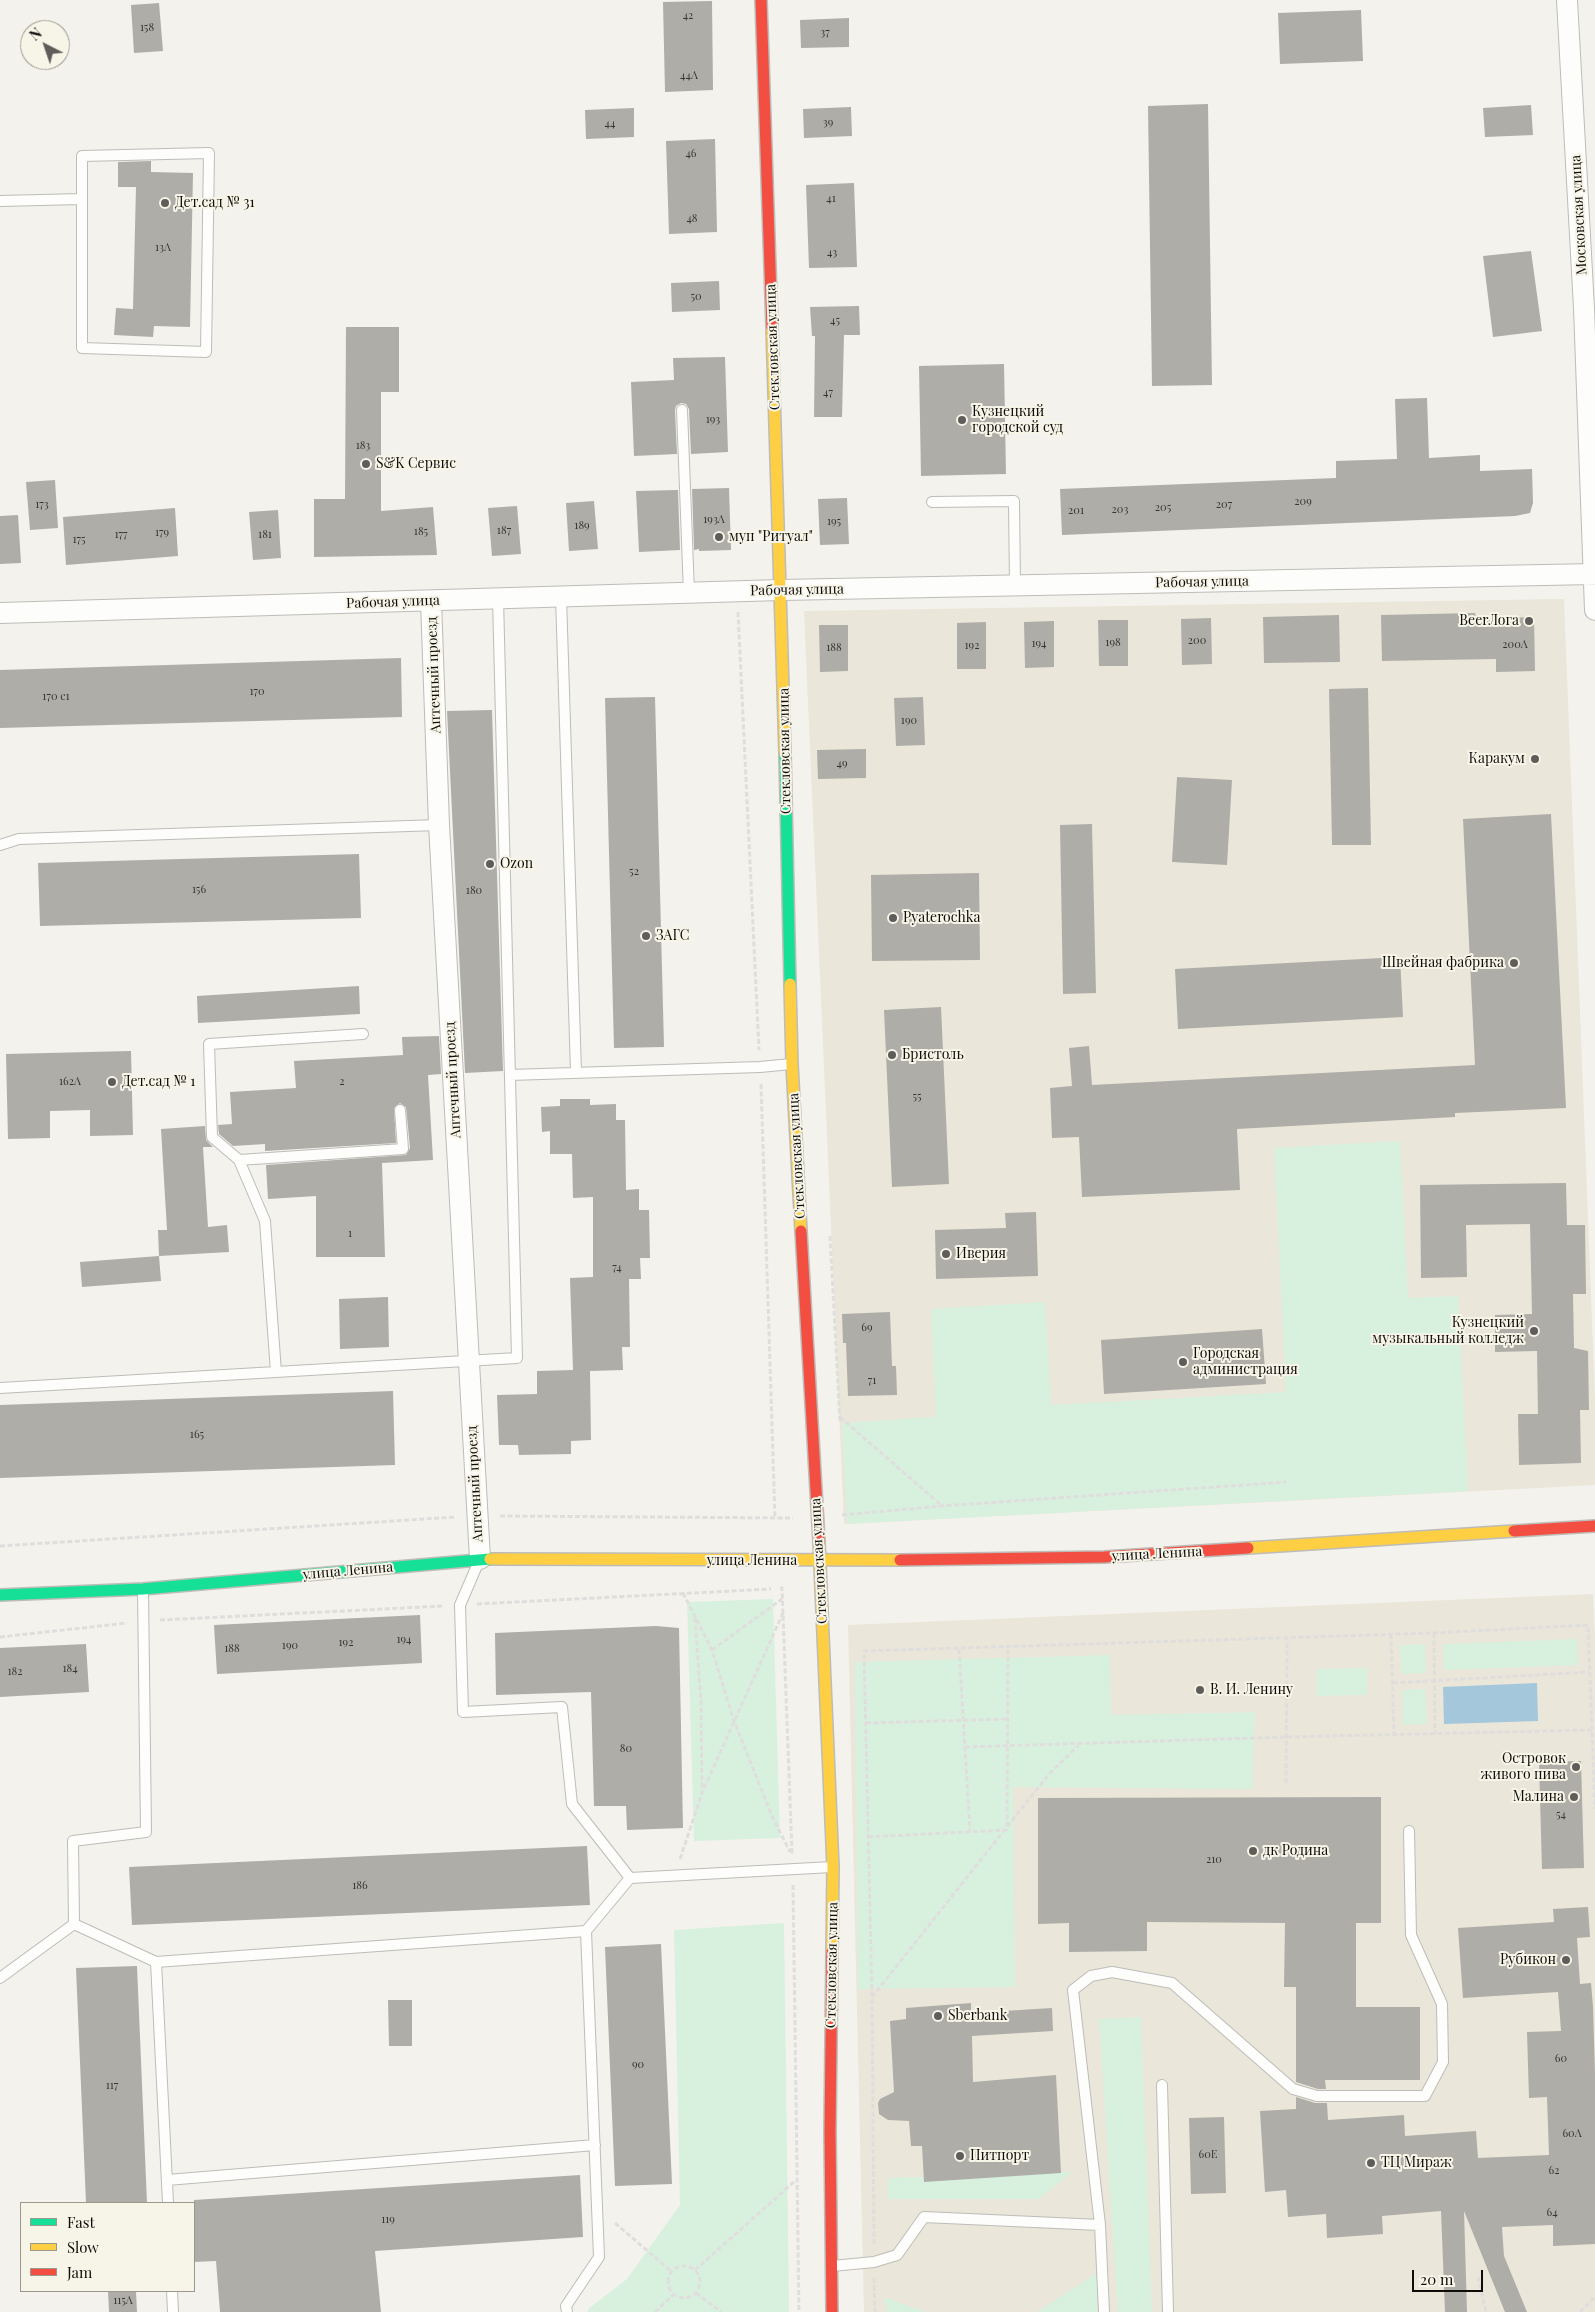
<!DOCTYPE html>
<html>
<head>
<meta charset="utf-8">
<style>
  body { margin:0 }
  #map { position:relative; width:1595px; height:2312px; overflow:hidden; background:#f4f2ec; font-family:"Playfair Display",serif }
  canvas { display:block }
  .legend { position:absolute; left:20px; top:2202px; width:175px; height:90px; box-sizing:border-box; background:#f7f4e8; border:1px solid #9a988f; margin:0; padding:6px 9px; list-style:none; font-size:15px; color:#0f0d0a }
  .legend li { display:flex; align-items:center; gap:10px; height:25px }
  .legend b { width:25px; border:1px solid #9a988f }
  .north { position:absolute; left:20px; top:20px; width:50px; height:50px; box-sizing:border-box; background:#f7f4e8; border:1px solid #9a988f; border-radius:50%; rotate:319deg; font-size:14px; font-weight:700; line-height:20px; text-align:center; color:#0f0d0a }
  .north::after { content:''; display:block; margin:auto; width:18px; height:22px; background:#5f5d59; clip-path:polygon(50% 0,100% 100%,50% 72%,0 100%) }
  .scale { position:absolute; left:1412px; top:2270px; width:71px; height:22px; box-sizing:border-box; border:2px solid #0f0d0a; border-top:0; padding-left:6px; font-size:15px; line-height:18px; white-space:nowrap; color:#0f0d0a; -webkit-text-stroke:4px #f7f4e8; paint-order:stroke }
</style>
</head>
<body>
<div id="map">
<canvas width="1595" height="2312"></canvas>
<ul class="legend">
<li><b style="height:6px;background:#16e098"></b>Fast</li>
<li><b style="height:6px;background:#ffcf43"></b>Slow</li>
<li><b style="height:6px;background:#f24e42"></b>Jam</li>
</ul>
<div class="north">N</div>
<div class="scale">20 m</div>
</div>
<script>
const g = document.querySelector('canvas').getContext('2d');
g.lineJoin = 'round';
function fillPath(path, color) {
  g.fillStyle = color;
  g.fill(path, 'evenodd');
}
function strokePath(path, color, width, dash) {
  g.strokeStyle = color;
  g.lineWidth = width;
  g.lineCap = dash ? 'butt' : 'round';
  g.setLineDash(dash || []);
  g.stroke(path);
}
function write(font, color, halo, rows, align = 'center') {
  g.font = font + ' "Playfair Display",serif';
  g.lineWidth = 4;
  g.setLineDash([]);
  g.textBaseline = 'middle';
  g.strokeStyle = halo;
  g.fillStyle = color;
  for (const [text, x, y, turn = 0] of rows) {
    g.save();
    g.translate(x, y);
    g.rotate((+turn || 0) * Math.PI / 180);
    g.textAlign = isNaN(turn) ? turn : align;
    if (halo) g.strokeText(text, 0, 0);
    g.fillText(text, 0, 0);
    g.restore();
  }
}
const built = new Path2D(`
  M 1564,599 L 1595,1398 L 1595,1485 L 844,1524 L 804,611 Z
  M 1593,1594 L 1595,1637 L 1595,2312 L 864,2312 L 848,1625 Z`);
const green = new Path2D(`
  M 1400,1141 L 1408,1298 L 1458,1296 L 1468,1491 L 847,1524 L 842,1423 L 936,1417 L 931,1309 L 1045,1302 L 1051,1405 L 1286,1392 L 1274,1148 Z
  M 773,1599 L 780,1838 L 694,1841 L 687,1602 Z
  M 1577,1639 L 1578,1665 L 1444,1670 L 1443,1644 Z
  M 1425,1644 L 1426,1673 L 1402,1674 L 1400,1645 Z
  M 1110,1655 L 1111,1715 L 1255,1712 L 1252,1789 L 1013,1787 L 1015,1987 L 858,1989 L 855,1662 Z
  M 1367,1668 L 1367,1695 L 1317,1696 L 1316,1669 Z
  M 1425,1689 L 1427,1724 L 1403,1725 L 1402,1690 Z
  M 784,1923 L 789,2312 L 588,2312 L 588,2309 L 627,2279 L 680,2205 L 674,1930 Z
  M 1141,2017 L 1152,2312 L 1118,2312 L 1099,2019 Z
  M 1072,2172 L 1039,2199 L 887,2199 L 889,2178 Z
  M 1097,2273 L 1097,2312 L 1037,2312 Z
  M 884,2297 L 926,2312 L 887,2312 Z`);
const water = new Path2D(`
  M 1537,1683 L 1538,1721 L 1444,1724 L 1443,1687 Z`);
const building = new Path2D(`
  M 712,1 L 713,90 L 665,92 L 663,2 Z
  M 159,3 L 163,51 L 134,53 L 131,5 Z
  M 1361,10 L 1363,61 L 1280,64 L 1278,13 Z
  M 849,18 L 849,47 L 801,48 L 800,20 Z
  M 1208,104 L 1212,385 L 1152,386 L 1148,106 Z
  M 1531,105 L 1533,135 L 1485,137 L 1483,108 Z
  M 851,107 L 852,136 L 804,138 L 803,109 Z
  M 634,108 L 634,137 L 586,139 L 585,110 Z
  M 715,139 L 717,232 L 669,234 L 666,141 Z
  M 151,161 L 151,172 L 193,173 L 190,327 L 154,326 L 153,337 L 114,335 L 116,308 L 133,309 L 136,187 L 118,187 L 118,162 Z
  M 854,183 L 857,267 L 809,268 L 806,185 Z
  M 1531,251 L 1542,331 L 1493,337 L 1483,256 Z
  M 719,281 L 720,310 L 672,312 L 671,283 Z
  M 859,306 L 860,335 L 844,335 L 842,417 L 814,417 L 815,336 L 812,336 L 810,307 Z
  M 346,327 L 399,327 L 399,392 L 381,392 L 381,511 L 433,507 L 437,555 L 314,557 L 314,499 L 345,499 Z
  M 725,357 L 728,452 L 691,454 L 689,409 L 686,404 L 681,403 L 676,406 L 675,410 L 677,454 L 634,456 L 631,382 L 674,380 L 673,358 Z
  M 1004,364 L 1006,474 L 921,476 L 919,366 Z
  M 1427,398 L 1429,458 L 1480,455 L 1480,471 L 1532,469 L 1533,503 L 1530,513 L 1515,516 L 1062,535 L 1060,489 L 1336,478 L 1336,461 L 1397,459 L 1395,399 Z
  M 55,480 L 58,528 L 30,530 L 26,482 Z
  M 729,488 L 731,550 L 699,551 L 699,549 L 694,550 L 692,489 Z
  M 678,490 L 680,550 L 639,552 L 636,491 Z
  M 847,498 L 849,544 L 820,545 L 818,499 Z
  M 594,501 L 598,549 L 569,551 L 566,503 Z
  M 517,506 L 521,554 L 492,556 L 488,508 Z
  M 175,508 L 178,556 L 66,565 L 63,517 Z
  M 278,510 L 281,558 L 253,560 L 249,512 Z
  M 18,515 L 21,563 L 0,564 L 0,516 Z
  M 1475,613 L 1476,619 L 1534,617 L 1535,671 L 1496,672 L 1496,659 L 1382,661 L 1381,615 Z
  M 1339,615 L 1340,662 L 1264,663 L 1263,617 Z
  M 1211,618 L 1212,664 L 1182,665 L 1181,619 Z
  M 1098,620 L 1128,620 L 1128,666 L 1099,666 Z
  M 1054,621 L 1054,667 L 1025,668 L 1024,622 Z
  M 986,622 L 986,669 L 957,669 L 957,623 Z
  M 819,625 L 848,625 L 848,671 L 820,672 Z
  M 401,658 L 402,717 L 0,728 L 0,670 Z
  M 1368,688 L 1371,845 L 1332,845 L 1329,689 Z
  M 655,697 L 664,1047 L 614,1048 L 605,698 Z
  M 923,697 L 925,745 L 896,746 L 894,698 Z
  M 492,710 L 503,1071 L 465,1073 L 447,711 Z
  M 866,749 L 866,778 L 818,779 L 817,750 Z
  M 1177,777 L 1232,780 L 1227,865 L 1172,862 Z
  M 1551,814 L 1566,1108 L 1455,1113 L 1455,1117 L 1237,1129 L 1240,1190 L 1082,1197 L 1079,1137 L 1052,1138 L 1050,1088 L 1072,1086 L 1069,1048 L 1089,1046 L 1092,1085 L 1475,1065 L 1463,819 Z
  M 1092,824 L 1096,993 L 1063,994 L 1060,825 Z
  M 359,854 L 361,918 L 40,926 L 38,863 Z
  M 979,873 L 980,960 L 872,961 L 871,875 Z
  M 1400,957 L 1403,1017 L 1178,1029 L 1175,969 Z
  M 359,986 L 360,1014 L 198,1023 L 197,996 Z
  M 941,1007 L 949,1184 L 892,1187 L 884,1010 Z
  M 439,1036 L 441,1074 L 428,1075 L 433,1160 L 382,1163 L 385,1257 L 316,1257 L 316,1196 L 268,1199 L 266,1165 L 406,1155 L 410,1148 L 406,1107 L 400,1103 L 394,1108 L 396,1143 L 265,1151 L 265,1144 L 233,1146 L 219,1134 L 218,1125 L 232,1124 L 230,1092 L 296,1088 L 294,1061 L 403,1055 L 402,1037 Z
  M 131,1051 L 133,1135 L 90,1136 L 90,1110 L 50,1111 L 50,1138 L 8,1139 L 6,1054 Z
  M 560,1099 L 590,1099 L 590,1105 L 616,1104 L 616,1120 L 625,1120 L 626,1190 L 639,1189 L 639,1210 L 649,1210 L 650,1258 L 640,1258 L 641,1279 L 629,1279 L 630,1347 L 622,1347 L 623,1370 L 590,1371 L 591,1440 L 571,1441 L 571,1454 L 519,1455 L 518,1445 L 499,1445 L 497,1395 L 537,1394 L 537,1371 L 573,1370 L 570,1278 L 593,1277 L 593,1197 L 573,1198 L 572,1154 L 550,1154 L 550,1131 L 542,1132 L 541,1107 L 560,1106 Z
  M 205,1126 L 206,1140 L 213,1147 L 203,1147 L 208,1227 L 227,1225 L 229,1252 L 159,1256 L 158,1230 L 167,1230 L 161,1129 Z
  M 1566,1183 L 1567,1225 L 1585,1225 L 1586,1294 L 1573,1294 L 1574,1348 L 1588,1351 L 1589,1410 L 1580,1410 L 1581,1463 L 1519,1465 L 1518,1414 L 1538,1414 L 1537,1351 L 1495,1352 L 1495,1315 L 1532,1314 L 1530,1224 L 1466,1225 L 1467,1277 L 1421,1278 L 1420,1185 Z
  M 1036,1212 L 1038,1276 L 936,1279 L 935,1230 L 1006,1228 L 1005,1213 Z
  M 159,1256 L 161,1281 L 82,1287 L 80,1262 Z
  M 388,1297 L 389,1347 L 340,1349 L 339,1299 Z
  M 890,1312 L 892,1366 L 896,1366 L 897,1395 L 848,1396 L 846,1343 L 843,1343 L 842,1314 Z
  M 1262,1329 L 1266,1384 L 1104,1394 L 1101,1340 Z
  M 393,1391 L 395,1465 L 0,1478 L 0,1405 Z
  M 420,1615 L 422,1663 L 217,1674 L 214,1625 Z
  M 656,1626 L 679,1628 L 683,1828 L 627,1830 L 626,1806 L 594,1806 L 591,1692 L 496,1695 L 495,1633 Z
  M 86,1644 L 89,1692 L 0,1697 L 0,1648 Z
  M 1581,1761 L 1584,1868 L 1542,1869 L 1539,1762 Z
  M 1381,1797 L 1381,1923 L 1356,1923 L 1356,2007 L 1420,2007 L 1420,2080 L 1325,2080 L 1326,2089 L 1318,2089 L 1296,2082 L 1296,1987 L 1284,1987 L 1285,1923 L 1147,1922 L 1147,1951 L 1069,1952 L 1069,1923 L 1038,1924 L 1038,1798 Z
  M 587,1846 L 590,1905 L 132,1925 L 129,1867 Z
  M 1588,1907 L 1590,1937 L 1577,1938 L 1580,1984 L 1591,1983 L 1593,2007 L 1595,2074 L 1595,2244 L 1553,2246 L 1553,2225 L 1502,2227 L 1504,2256 L 1527,2312 L 1505,2312 L 1464,2211 L 1467,2312 L 1445,2312 L 1441,2211 L 1382,2216 L 1383,2234 L 1327,2238 L 1326,2214 L 1288,2217 L 1286,2190 L 1265,2192 L 1260,2111 L 1296,2109 L 1296,2097 L 1315,2103 L 1327,2103 L 1328,2120 L 1404,2115 L 1405,2136 L 1476,2131 L 1478,2158 L 1549,2155 L 1547,2097 L 1529,2098 L 1527,2032 L 1561,2031 L 1558,1992 L 1463,1998 L 1458,1928 L 1554,1922 L 1553,1909 Z
  M 661,1944 L 672,2184 L 615,2186 L 605,1947 Z
  M 137,1966 L 147,2203 L 86,2203 L 76,1968 Z
  M 388,2000 L 412,2000 L 412,2046 L 389,2046 Z
  M 971,2003 L 971,2013 L 1052,2008 L 1053,2031 L 972,2036 L 973,2082 L 1056,2075 L 1061,2173 L 924,2182 L 922,2146 L 911,2146 L 909,2121 L 888,2120 L 879,2114 L 878,2103 L 880,2099 L 894,2092 L 890,2021 L 906,2019 L 906,2008 Z
  M 1224,2117 L 1226,2193 L 1191,2194 L 1189,2118 Z
  M 580,2175 L 583,2237 L 375,2251 L 381,2312 L 220,2312 L 216,2261 L 194,2262 L 194,2200 Z
  M 108,2291 L 136,2291 L 137,2312 L 109,2312 Z`);
const path = new Path2D(`
  M 738,612 L 759,1050
  M 761,1084 L 775,1519
  M 830,1236 L 840,1422
  M 840,1417 L 941,1505
  M 842,1515 L 941,1506 L 1286,1482
  M 500,1516 L 793,1518
  M 0,1546 L 456,1517
  M 780,1588 L 782,1588 L 792,1854
  M 683,1593 L 712,1650 L 734,1721 L 772,1816 L 790,1852
  M 477,1604 L 771,1589
  M 695,1618 L 701,1702 L 702,1789
  M 160,1620 L 444,1606
  M 1434,1633 L 1435,1734
  M 1391,1634 L 1394,1735
  M 0,1637 L 127,1623
  M 959,1649 L 970,1831
  M 712,1650 L 782,1599
  M 1393,1683 L 1589,1672
  M 866,1723 L 1007,1719
  M 965,1747 L 1286,1737 L 1592,1730
  M 1286,1783 L 1287,1638
  M 868,1837 L 1007,1830 L 1008,1647
  M 680,1859 L 702,1793 L 783,1613
  M 793,1885 L 799,2312
  M 872,1997 L 1049,1774 L 1079,1745
  M 615,2223 L 672,2272
  M 874,2244 L 872,1997 L 864,1651 L 1434,1633 L 1588,1625 L 1595,1809
  M668 2282a16 16 0 1 1 32 0a16 16 0 1 1-32 0Z
  M 695,2270 L 795,2181
  M 1478,2277 L 1486,2312
  M 874,2278 L 875,2312
  M 696,2293 L 721,2312
  M 655,2312 L 673,2295
  M 1580,2312 L 1595,2297`);
const lane = new Path2D(`
  M 209,153 L 206,352 L 82,348 L 82,156 Z
  M 0,201 L 82,199
  M 682,410 L 689,593
  M 932,502 L 1014,501 L 1015,586
  M 561,597 L 576,1072
  M 0,845 L 19,839 L 439,825
  M 510,1075 L 760,1067 L 791,1064
  M 239,1160 L 403,1149 L 400,1110
  M 276,1372 L 265,1221 L 239,1160 L 212,1137 L 209,1044 L 363,1034
  M 0,1388 L 517,1358 L 498,598
  M 479,1561 L 460,1605 L 463,1712 L 562,1707 L 572,1804 L 630,1878 L 832,1867
  M 74,1924 L 156,1962
  M 586,1931 L 630,1878
  M 0,1978 L 74,1924 L 73,1841 L 146,1832 L 143,1589
  M 1162,2085 L 1168,2312
  M 167,2180 L 595,2145
  M 168,2203 L 156,1962 L 586,1931 L 599,2257 L 566,2306 L 567,2312
  M 832,2266 L 874,2262 L 897,2255 L 924,2217 L 1100,2225
  M 172,2291 L 173,2312
  M 1104,2312 L 1100,2225 L 1073,1990 L 1091,1976 L 1112,1972 L 1172,1983 L 1293,2089 L 1317,2096 L 1425,2096 L 1443,2062 L 1442,2004 L 1411,1935 L 1409,1831`);
const street = new Path2D(`
  M 1567,0 L 1584,308 L 1595,610
  M 431,601 L 439,825 L 480,1559
  M 0,613 L 781,590 L 1595,574`);
const fast = new Path2D(`
  M 785,754 L 790,984
  M 0,1595 L 143,1589 L 490,1559`);
const slow = new Path2D(`
  M 772,327 L 785,754
  M 790,984 L 792,1064 L 801,1231
  M 819,1542 L 833,1867 L 832,1952
  M 1248,1548 L 1514,1531
  M 490,1559 L 900,1560`);
const jam = new Path2D(`
  M 761,0 L 772,327
  M 801,1231 L 819,1542
  M 1514,1531 L 1595,1526
  M 900,1560 L 1104,1557 L 1248,1548
  M 832,2312 L 830,2132 L 832,1952`);
const markers = [
  [165,203,5,"#5f5d59"],
  [962,420,5,"#5f5d59"],
  [366,464,5,"#5f5d59"],
  [719,537,5,"#5f5d59"],
  [1529,621,5,"#5f5d59"],
  [1535,759,5,"#5f5d59"],
  [490,864,5,"#5f5d59"],
  [893,918,5,"#5f5d59"],
  [646,936,5,"#5f5d59"],
  [1514,963,5,"#5f5d59"],
  [892,1055,5,"#5f5d59"],
  [112,1082,5,"#5f5d59"],
  [946,1254,5,"#5f5d59"],
  [1534,1331,5,"#5f5d59"],
  [1183,1362,5,"#5f5d59"],
  [1200,1690,5,"#5f5d59"],
  [1576,1767,5,"#5f5d59"],
  [1574,1797,5,"#5f5d59"],
  [1253,1851,5,"#5f5d59"],
  [1566,1960,5,"#5f5d59"],
  [938,2016,5,"#5f5d59"],
  [960,2156,5,"#5f5d59"],
  [1371,2163,5,"#5f5d59"]
];
const numberNames = [
  ["42",688,16],
  ["158",147,28],
  ["37",825,33],
  ["44А",689,76],
  ["39",828,123],
  ["44",610,124],
  ["46",691,154],
  ["41",831,199],
  ["48",692,219],
  ["13А",163,248],
  ["43",832,253],
  ["50",696,297],
  ["45",835,321],
  ["47",828,393],
  ["193",713,420],
  ["183",363,446],
  ["209",1303,502],
  ["173",42,505],
  ["207",1224,505],
  ["205",1163,508],
  ["203",1120,510],
  ["201",1076,511],
  ["193А",714,520],
  ["195",834,522],
  ["189",582,526],
  ["187",504,531],
  ["185",421,532],
  ["179",162,533],
  ["177",121,535],
  ["181",265,535],
  ["175",79,540],
  ["200",1197,641],
  ["198",1113,643],
  ["194",1039,644],
  ["200А",1515,645],
  ["192",972,646],
  ["188",834,648],
  ["170",257,692],
  ["170 с1",56,697],
  ["190",909,721],
  ["49",842,764],
  ["52",634,872],
  ["156",199,890],
  ["180",474,891],
  ["162А",70,1082],
  ["2",342,1082],
  ["55",917,1097],
  ["1",350,1234],
  ["74",617,1268],
  ["69",867,1328],
  ["71",872,1381],
  ["165",197,1435],
  ["194",404,1640],
  ["192",346,1643],
  ["190",290,1646],
  ["188",232,1649],
  ["184",70,1669],
  ["182",15,1672],
  ["80",626,1749],
  ["54",1561,1815],
  ["210",1214,1860],
  ["186",360,1886],
  ["60",1561,2059],
  ["90",638,2065],
  ["117",112,2086],
  ["60А",1572,2134],
  ["60Е",1208,2155],
  ["62",1554,2171],
  ["64",1552,2213],
  ["119",388,2220],
  ["115А",123,2301]
];
const poiNames = [
  ["Дет.сад № 31",175,203],
  ["Кузнецкий",972,412],
  ["городской суд",972,428],
  ["S&K Сервис",376,464],
  ["муп \"Ритуал\"",729,537],
  ["BeerЛога",1519,621,"right"],
  ["Каракум",1525,759,"right"],
  ["Ozon",500,864],
  ["Pyaterochka",903,918],
  ["ЗАГС",656,936],
  ["Швейная фабрика",1504,963,"right"],
  ["Бристоль",902,1055],
  ["Дет.сад № 1",122,1082],
  ["Иверия",956,1254],
  ["Кузнецкий",1524,1323,"right"],
  ["музыкальный колледж",1524,1339,"right"],
  ["Городская",1193,1354],
  ["администрация",1193,1370],
  ["В. И. Ленину",1210,1690],
  ["Островок",1566,1759,"right"],
  ["живого пива",1566,1775,"right"],
  ["Малина",1564,1797,"right"],
  ["дк Родина",1263,1851],
  ["Рубикон",1556,1960,"right"],
  ["Sberbank",948,2016],
  ["Питпорт",970,2156],
  ["ТЦ Мираж",1381,2163]
];
const streetNames = [
  ["Московская улица",1579,215,-93],
  ["Стекловская улица",773,347,-92],
  ["Рабочая улица",1202,582,-1],
  ["Рабочая улица",797,590,-1],
  ["Рабочая улица",393,602,-2],
  ["Аптечный проезд",434,675,-92],
  ["Стекловская улица",785,751,-91],
  ["Аптечный проезд",453,1080,-93],
  ["Стекловская улица",797,1156,-93],
  ["Аптечный проезд",475,1484,-93],
  ["улица Ленина",1157,1554,-3],
  ["улица Ленина",752,1561],
  ["Стекловская улица",819,1561,-93],
  ["улица Ленина",348,1571,-5],
  ["Стекловская улица",832,1965,-89]
];
fillPath(built, '#eae6d9');
fillPath(green, '#d8f1df');
fillPath(water, '#a4c7db');
fillPath(building, '#afada8');
strokePath(lane, '#bebcb8', 12);
strokePath(street, '#bebcb8', 22);
strokePath(fast, '#bebcb8', 14);
strokePath(slow, '#bebcb8', 14);
strokePath(jam, '#bebcb8', 14);
strokePath(path, '#e0dedd', 3, [5, 2.5]);
strokePath(lane, '#fdfdfc', 10);
strokePath(street, '#fdfdfc', 20);
strokePath(fast, '#16e098', 11);
strokePath(slow, '#ffcf43', 11);
strokePath(jam, '#f24e42', 11);
for (const [x, y, r, color] of markers) {
  const dot = new Path2D();
  dot.arc(x, y, r, 0, 2 * Math.PI);
  g.fillStyle = color;
  g.fill(dot);
  strokePath(dot, '#f7f4e8', 2);
}
write('11px', '#373532', null, numberNames);
write('14px', '#0f0d0a', '#f7f4e8', poiNames, 'left');
write('14px', '#0f0d0a', '#f7f4e8', streetNames);
</script>
</body>
</html>
